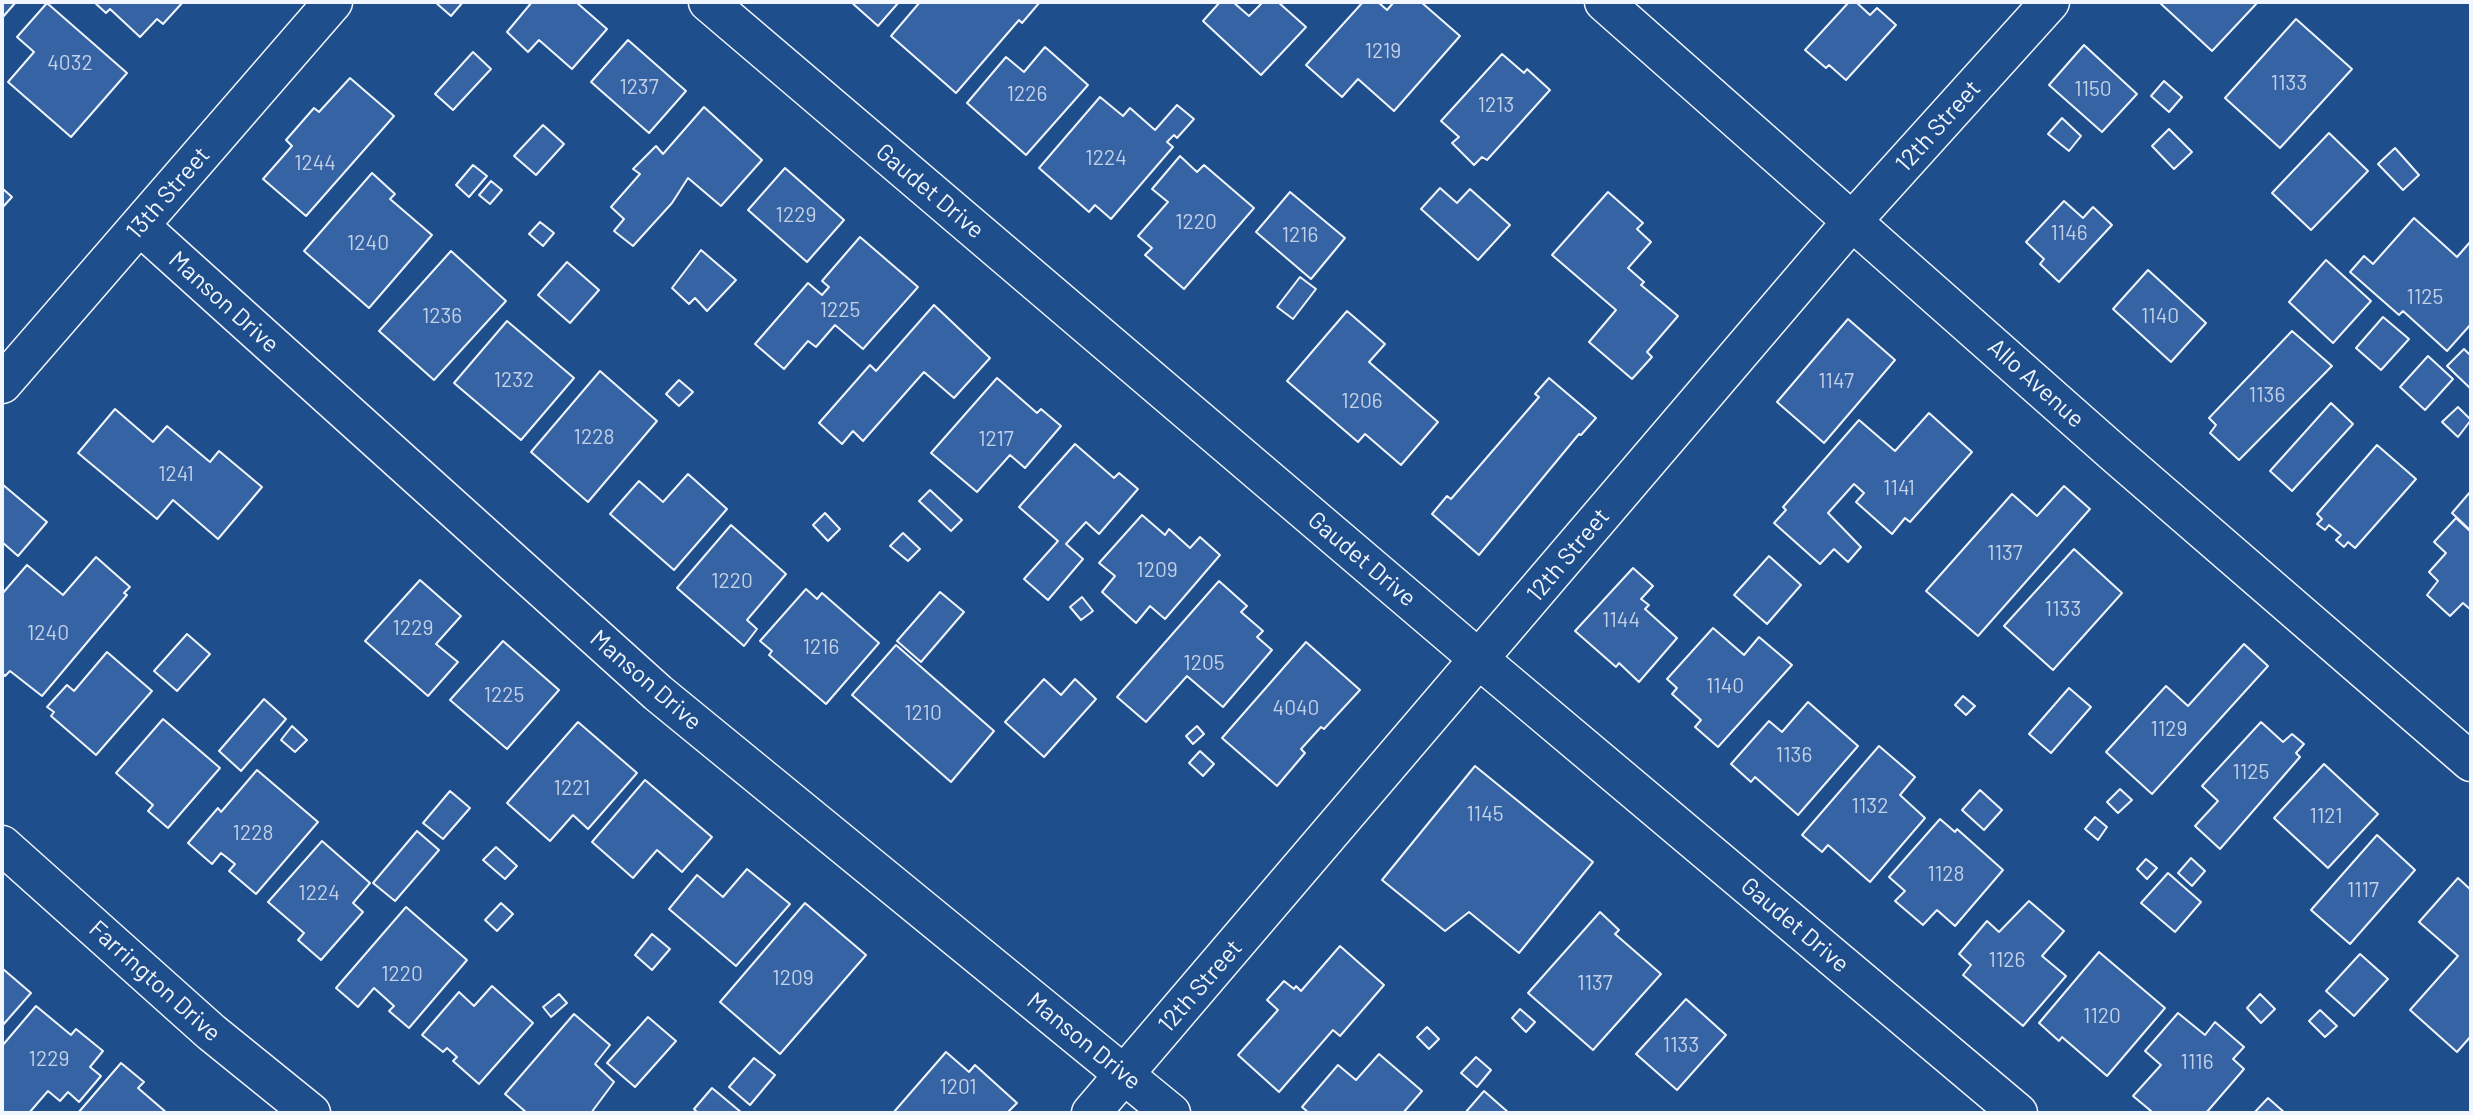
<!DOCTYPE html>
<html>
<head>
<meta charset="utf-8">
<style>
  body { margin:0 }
  #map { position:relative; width:2473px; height:1115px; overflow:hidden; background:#1f4e8c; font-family:Barlow,sans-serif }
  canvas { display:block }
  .frame { position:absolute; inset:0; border:4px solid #f2f6ff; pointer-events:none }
</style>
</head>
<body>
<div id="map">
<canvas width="2473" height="1115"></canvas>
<div class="frame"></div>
</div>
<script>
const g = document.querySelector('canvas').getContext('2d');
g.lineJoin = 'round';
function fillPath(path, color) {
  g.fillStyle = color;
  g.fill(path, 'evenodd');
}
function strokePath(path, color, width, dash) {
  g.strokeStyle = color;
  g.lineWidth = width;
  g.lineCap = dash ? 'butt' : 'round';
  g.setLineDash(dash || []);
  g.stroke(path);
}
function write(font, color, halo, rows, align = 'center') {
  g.font = font + ' Barlow,sans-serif';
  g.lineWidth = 5;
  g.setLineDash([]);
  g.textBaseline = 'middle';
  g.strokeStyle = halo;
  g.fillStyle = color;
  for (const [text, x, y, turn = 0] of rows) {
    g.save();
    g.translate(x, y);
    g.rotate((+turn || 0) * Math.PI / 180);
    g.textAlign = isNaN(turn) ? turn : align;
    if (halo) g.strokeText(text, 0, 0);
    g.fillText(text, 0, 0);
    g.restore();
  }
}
const building = new Path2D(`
  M 2,2 L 16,2 L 2,18 Z
  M 94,2 L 183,2 L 163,24 L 157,19 L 140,37 L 110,9 L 106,13 Z
  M 435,2 L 463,2 L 451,16 Z
  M 532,2 L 576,2 L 607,29 L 572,69 L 539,40 L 528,52 L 507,32 Z
  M 851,2 L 899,2 L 878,26 Z
  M 920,2 L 1040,2 L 1022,23 L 1019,20 L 956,93 L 891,36 Z
  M 1220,2 L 1233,2 L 1249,16 L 1263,2 L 1278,2 L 1306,27 L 1261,75 L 1203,21 Z
  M 1363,2 L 1378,2 L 1387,10 L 1394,2 L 1421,2 L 1460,36 L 1394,111 L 1358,79 L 1342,97 L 1306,65 Z
  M 1849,2 L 1856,2 L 1870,15 L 1877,8 L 1896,25 L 1846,80 L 1829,65 L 1826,68 L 1805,50 Z
  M 2159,2 L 2258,2 L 2212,51 Z
  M 47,3 L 127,73 L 71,137 L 8,82 L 34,52 L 17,37 Z
  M 2296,19 L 2352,69 L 2280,148 L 2225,98 Z
  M 628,40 L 686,91 L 649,133 L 591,82 Z
  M 2084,45 L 2137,94 L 2102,132 L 2049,85 Z
  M 1045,47 L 1088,85 L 1026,155 L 967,103 L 1006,57 L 1024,72 Z
  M 473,52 L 491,69 L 453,110 L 435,94 Z
  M 1502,54 L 1524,73 L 1527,69 L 1550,90 L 1487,160 L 1482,157 L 1474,165 L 1452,143 L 1459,137 L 1441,121 Z
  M 350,78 L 394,116 L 306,216 L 263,179 L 292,146 L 286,140 L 314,108 L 319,112 Z
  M 2164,81 L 2182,97 L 2169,112 L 2151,96 Z
  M 1100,97 L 1123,116 L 1130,108 L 1155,130 L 1177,105 L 1194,119 L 1177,138 L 1174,135 L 1167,142 L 1173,147 L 1111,219 L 1095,205 L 1089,212 L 1039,168 Z
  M 704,107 L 762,160 L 721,206 L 688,178 L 672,203 L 633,246 L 614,231 L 624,219 L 611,207 L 640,174 L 633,169 L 656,146 L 663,154 Z
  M 2062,118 L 2081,136 L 2069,151 L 2048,134 Z
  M 543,125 L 564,144 L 536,175 L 514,156 Z
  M 2169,129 L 2192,152 L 2174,169 L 2152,146 Z
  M 2329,133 L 2368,171 L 2311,230 L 2272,193 Z
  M 2395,148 L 2419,175 L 2403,190 L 2378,164 Z
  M 1180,156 L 1197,172 L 1204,165 L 1254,208 L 1184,289 L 1145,255 L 1152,248 L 1138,236 L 1168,202 L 1152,189 Z
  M 473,165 L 487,176 L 469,197 L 456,185 Z
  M 785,168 L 844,220 L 807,262 L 748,210 Z
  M 372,173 L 395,194 L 390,199 L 432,235 L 369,308 L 304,251 Z
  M 491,181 L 502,190 L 490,204 L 479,195 Z
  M 2,188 L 12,197 L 2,208 Z
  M 1440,188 L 1457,203 L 1470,189 L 1510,225 L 1478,260 L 1421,209 Z
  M 1290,192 L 1345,238 L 1311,279 L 1256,232 Z
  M 1608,192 L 1643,223 L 1637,229 L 1651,242 L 1628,268 L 1644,282 L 1641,285 L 1678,316 L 1647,352 L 1652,357 L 1632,379 L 1589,342 L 1616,310 L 1552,255 Z
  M 2064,201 L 2083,218 L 2093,207 L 2112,225 L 2059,282 L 2040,264 L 2044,259 L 2026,242 Z
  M 2414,218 L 2457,257 L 2471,241 L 2471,324 L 2447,351 L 2403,311 L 2399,315 L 2350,272 L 2364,256 L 2373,264 Z
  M 540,222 L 554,233 L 543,246 L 529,234 Z
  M 860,237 L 918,287 L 863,349 L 835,325 L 816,347 L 808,341 L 784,369 L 755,344 L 808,283 L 822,295 L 829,287 L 822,281 Z
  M 701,250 L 736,280 L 707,311 L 695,298 L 689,304 L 672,288 Z
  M 451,251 L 506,301 L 434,380 L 379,331 Z
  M 2326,260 L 2371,301 L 2333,343 L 2289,302 Z
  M 567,262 L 599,290 L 570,323 L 538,295 Z
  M 2148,270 L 2206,323 L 2171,362 L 2113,309 Z
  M 1300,277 L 1316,289 L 1293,319 L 1277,307 Z
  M 934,305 L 990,358 L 954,398 L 924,372 L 863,441 L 853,431 L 842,444 L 819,423 L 870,365 L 876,371 Z
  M 1347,311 L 1385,344 L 1369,362 L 1438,422 L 1401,465 L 1365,434 L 1358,442 L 1287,381 Z
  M 2383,317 L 2409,339 L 2381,370 L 2356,348 Z
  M 1848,319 L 1895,360 L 1824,443 L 1777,402 Z
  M 507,321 L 574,378 L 521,440 L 454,383 Z
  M 2292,331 L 2332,366 L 2239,460 L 2210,433 L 2216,425 L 2209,418 Z
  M 2464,349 L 2471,356 L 2471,389 L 2447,366 Z
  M 2428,356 L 2453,379 L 2425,410 L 2400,387 Z
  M 600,371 L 657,421 L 588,502 L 531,452 Z
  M 997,378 L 1037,413 L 1041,409 L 1061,426 L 1025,468 L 1010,455 L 977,492 L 931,453 Z
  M 1549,378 L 1596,418 L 1581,435 L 1579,434 L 1479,555 L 1432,514 L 1447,496 L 1451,499 L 1539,397 L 1535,394 Z
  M 679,380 L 693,392 L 679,406 L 666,394 Z
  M 2331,403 L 2353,424 L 2292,491 L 2270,471 Z
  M 2458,407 L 2471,420 L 2458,437 L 2442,422 Z
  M 115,409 L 153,442 L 167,426 L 210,462 L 219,451 L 262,487 L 218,539 L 173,500 L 157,519 L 78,453 Z
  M 1929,413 L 1972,452 L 1910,522 L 1905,518 L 1892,534 L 1856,502 L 1864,493 L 1854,484 L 1828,513 L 1861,547 L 1848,562 L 1834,549 L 1820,564 L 1774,523 L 1786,510 L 1783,507 L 1859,420 L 1895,451 Z
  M 1075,444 L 1114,478 L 1119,473 L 1138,489 L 1099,534 L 1086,522 L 1066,544 L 1083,559 L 1048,600 L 1024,579 L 1058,541 L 1019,507 Z
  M 2377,445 L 2416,479 L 2355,548 L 2348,542 L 2344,547 L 2336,540 L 2341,535 L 2329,525 L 2325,530 L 2317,524 L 2322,519 L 2317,514 Z
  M 688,474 L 727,509 L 674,570 L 610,514 L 639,481 L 663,502 Z
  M 2,484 L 47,522 L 18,556 L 2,542 Z
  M 2064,486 L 2090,509 L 1978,636 L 1926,591 L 2012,494 L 2037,516 Z
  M 930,490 L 962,520 L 951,531 L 919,501 Z
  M 2471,491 L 2471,531 L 2452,513 Z
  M 825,513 L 840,529 L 828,541 L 813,525 Z
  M 1142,515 L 1165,535 L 1169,529 L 1190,548 L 1200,537 L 1220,555 L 1165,619 L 1150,606 L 1136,623 L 1102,592 L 1115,576 L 1099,563 Z
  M 2456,518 L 2471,532 L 2471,610 L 2463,603 L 2450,616 L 2427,595 L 2438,581 L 2429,572 L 2446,553 L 2434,542 Z
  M 731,525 L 786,574 L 747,620 L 757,629 L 744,646 L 677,588 Z
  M 903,533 L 920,549 L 908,561 L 890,546 Z
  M 2074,549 L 2122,593 L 2053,670 L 2004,626 Z
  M 1769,556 L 1801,585 L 1767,624 L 1734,595 Z
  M 96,557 L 130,587 L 124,593 L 127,595 L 42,696 L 10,671 L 5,676 L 2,673 L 2,594 L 27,565 L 63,595 Z
  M 1633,568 L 1653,586 L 1641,599 L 1649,605 L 1645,609 L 1677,638 L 1639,682 L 1619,663 L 1616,667 L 1575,631 Z
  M 420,580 L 461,616 L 436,644 L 458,662 L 428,696 L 365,641 Z
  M 1219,581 L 1247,606 L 1241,612 L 1263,631 L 1257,637 L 1272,650 L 1223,707 L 1187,676 L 1146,722 L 1117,697 Z
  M 806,589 L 817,599 L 822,593 L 879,643 L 826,704 L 769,655 L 772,651 L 760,641 Z
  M 940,592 L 964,612 L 921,662 L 897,641 Z
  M 1082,597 L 1093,611 L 1081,620 L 1070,607 Z
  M 1713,628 L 1744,655 L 1759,637 L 1792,665 L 1718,747 L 1695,727 L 1701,720 L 1672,694 L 1677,688 L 1667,679 Z
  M 187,634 L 210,654 L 177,691 L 154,671 Z
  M 503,641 L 559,690 L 507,749 L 450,700 Z
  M 1306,642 L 1360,690 L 1324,729 L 1321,727 L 1301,749 L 1305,753 L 1277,786 L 1222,738 Z
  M 2244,644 L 2268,666 L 2152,794 L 2106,752 L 2166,686 L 2188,706 Z
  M 896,645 L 994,731 L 951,782 L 852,695 Z
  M 107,652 L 152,691 L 96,755 L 51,716 L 54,712 L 47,707 L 67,685 L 74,691 Z
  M 1044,679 L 1061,695 L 1075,679 L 1096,699 L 1044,757 L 1005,722 Z
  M 2069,688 L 2091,707 L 2051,753 L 2029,734 Z
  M 1963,696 L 1975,706 L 1966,715 L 1955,705 Z
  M 264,699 L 286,719 L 241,771 L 219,751 Z
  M 1808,702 L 1858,746 L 1798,815 L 1755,777 L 1751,782 L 1731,764 L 1769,721 L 1782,732 Z
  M 163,719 L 220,768 L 168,828 L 148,811 L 153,805 L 116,773 Z
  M 578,722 L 637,773 L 588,829 L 573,815 L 550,841 L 507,803 Z
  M 2261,722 L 2283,742 L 2292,734 L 2304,744 L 2296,753 L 2300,757 L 2220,849 L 2195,826 L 2218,801 L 2202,786 Z
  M 292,726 L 307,740 L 295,752 L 281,740 Z
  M 1197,726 L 1204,734 L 1193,744 L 1186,736 Z
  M 1879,746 L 1915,777 L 1900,795 L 1925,818 L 1870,882 L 1828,845 L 1822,852 L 1802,835 Z
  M 1200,751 L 1214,764 L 1203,776 L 1189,763 Z
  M 2324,764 L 2378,814 L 2328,868 L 2274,818 Z
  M 1475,766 L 1593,862 L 1519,953 L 1469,912 L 1445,931 L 1382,880 Z
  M 257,770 L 318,822 L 256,894 L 229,871 L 235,864 L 221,853 L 212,864 L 188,843 L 218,808 L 221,812 Z
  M 645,780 L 712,837 L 682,872 L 657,850 L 633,878 L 592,842 Z
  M 2120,789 L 2132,800 L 2118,813 L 2107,802 Z
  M 1980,790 L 2002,810 L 1984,830 L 1962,810 Z
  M 450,791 L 470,808 L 443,839 L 423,823 Z
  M 2095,817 L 2107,827 L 2098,840 L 2085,829 Z
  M 1940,819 L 1955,832 L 1957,829 L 2003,870 L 1955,926 L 1937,910 L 1923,925 L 1895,901 L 1905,891 L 1889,877 Z
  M 417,831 L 439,850 L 395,901 L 373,883 Z
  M 2377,835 L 2415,870 L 2350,944 L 2311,910 Z
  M 322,841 L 370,883 L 353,903 L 363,912 L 321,960 L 298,940 L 304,933 L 268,902 Z
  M 496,847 L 517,866 L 505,879 L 483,860 Z
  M 2191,858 L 2205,871 L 2192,886 L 2178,873 Z
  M 2146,859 L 2157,868 L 2147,879 L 2137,869 Z
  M 747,869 L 790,904 L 736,966 L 669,909 L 697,875 L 723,897 Z
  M 2168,873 L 2201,902 L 2175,932 L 2141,903 Z
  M 2458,878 L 2471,890 L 2471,1036 L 2457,1052 L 2410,1010 L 2458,956 L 2419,922 Z
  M 2029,901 L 2064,931 L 2042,956 L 2066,976 L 2023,1026 L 1963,975 L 1971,965 L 1959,954 L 1987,921 L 1999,932 Z
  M 501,903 L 513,914 L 497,931 L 485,920 Z
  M 805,903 L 866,955 L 780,1054 L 720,1002 Z
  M 406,907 L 467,960 L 409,1028 L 389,1011 L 394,1006 L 374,988 L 358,1007 L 336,988 Z
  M 1600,912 L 1619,930 L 1615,934 L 1661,974 L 1593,1050 L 1528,993 Z
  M 652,934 L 670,949 L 652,970 L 635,955 Z
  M 1340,946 L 1384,985 L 1340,1036 L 1333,1030 L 1279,1092 L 1238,1055 L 1278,1010 L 1267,1000 L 1284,981 L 1294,989 L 1296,986 L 1301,991 Z
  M 2099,952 L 2165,1008 L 2107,1076 L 2062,1037 L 2059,1041 L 2039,1023 Z
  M 2360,954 L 2388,979 L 2354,1016 L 2326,991 Z
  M 3,969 L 31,993 L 2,1026 L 2,970 Z
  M 492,986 L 533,1023 L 479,1084 L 453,1061 L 457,1057 L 447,1048 L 443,1052 L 422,1035 L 459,992 L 474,1006 Z
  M 559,994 L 567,1003 L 551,1017 L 543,1007 Z
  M 2260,994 L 2275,1009 L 2261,1023 L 2247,1008 Z
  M 1686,999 L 1726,1035 L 1677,1090 L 1636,1054 Z
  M 36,1006 L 71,1035 L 76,1029 L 103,1051 L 90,1067 L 101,1076 L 79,1102 L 68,1092 L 60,1101 L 48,1091 L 29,1113 L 2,1113 L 2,1046 Z
  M 1520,1009 L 1535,1022 L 1526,1032 L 1512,1018 Z
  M 2320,1010 L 2337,1026 L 2325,1037 L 2309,1021 Z
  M 2178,1013 L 2205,1035 L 2215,1022 L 2244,1047 L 2233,1059 L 2244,1069 L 2206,1113 L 2148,1113 L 2151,1111 L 2133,1096 L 2161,1065 L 2145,1051 Z
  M 574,1014 L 610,1045 L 595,1064 L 614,1082 L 591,1113 L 527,1113 L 505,1094 Z
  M 648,1017 L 676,1041 L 635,1087 L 607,1063 Z
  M 1427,1027 L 1439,1039 L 1429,1049 L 1417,1037 Z
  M 946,1052 L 969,1072 L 975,1065 L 1017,1103 L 1007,1113 L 893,1113 Z
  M 1379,1054 L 1422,1091 L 1403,1113 L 1309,1113 L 1302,1107 L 1338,1065 L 1356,1080 Z
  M 1476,1057 L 1491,1070 L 1477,1087 L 1461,1073 Z
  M 754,1058 L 775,1075 L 750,1105 L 729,1087 Z
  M 121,1063 L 144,1082 L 138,1088 L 167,1113 L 78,1113 Z
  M 712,1088 L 742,1113 L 698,1113 L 694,1109 Z
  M 1484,1091 L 1509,1113 L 1465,1113 Z
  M 2268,1098 L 2285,1113 L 2254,1113 Z`);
const minor = new Path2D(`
  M 708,2 L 1480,660 L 2018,1113
  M 1604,2 L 2114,453 L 2471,762
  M 140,226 L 658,693 L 1171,1113
  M 2,384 L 333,2
  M 1091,1113 L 1854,219 L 2050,2`);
const tertiary = new Path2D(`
  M 2,845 L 211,1032 L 311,1113`);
const numberNames = [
  ["1219",1383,51],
  ["4032",70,63],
  ["1133",2289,83],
  ["1237",639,87],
  ["1150",2093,89],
  ["1226",1027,94],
  ["1213",1496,105],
  ["1224",1106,158],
  ["1244",315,163],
  ["1229",796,215],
  ["1220",1196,222],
  ["1146",2069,233],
  ["1216",1300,235],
  ["1240",368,243],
  ["1125",2425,297],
  ["1225",840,310],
  ["1236",442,316],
  ["1140",2160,316],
  ["1232",514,380],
  ["1147",1836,381],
  ["1136",2267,395],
  ["1206",1362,401],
  ["1228",594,437],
  ["1217",996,439],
  ["1241",176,474],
  ["1141",1899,488],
  ["1137",2005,553],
  ["1209",1157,570],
  ["1220",732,581],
  ["1133",2063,609],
  ["1144",1621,620],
  ["1229",413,628],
  ["1240",48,633],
  ["1216",821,647],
  ["1205",1204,663],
  ["1140",1725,686],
  ["1225",504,695],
  ["4040",1296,708],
  ["1210",923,713],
  ["1129",2169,729],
  ["1136",1794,755],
  ["1125",2251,772],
  ["1221",572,788],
  ["1132",1870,806],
  ["1145",1485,814],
  ["1121",2326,816],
  ["1228",253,833],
  ["1128",1946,874],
  ["1117",2363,890],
  ["1224",319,893],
  ["1126",2007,960],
  ["1220",402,974],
  ["1209",793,978],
  ["1137",1595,983],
  ["1120",2102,1016],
  ["1133",1681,1045],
  ["1229",49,1059],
  ["1116",2197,1062],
  ["1201",958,1087]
];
const streetNames = [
  ["12th Street",1938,126,-48],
  ["Gaudet Drive",930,191,40],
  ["13th Street",168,193,-49],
  ["Manson Drive",224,302,42],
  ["Allo Avenue",2036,383,42],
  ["12th Street",1568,555,-50],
  ["Gaudet Drive",1362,559,40],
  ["Manson Drive",646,680,41],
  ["Gaudet Drive",1795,925,40],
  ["Farrington Drive",155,981,42],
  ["12th Street",1200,986,-49],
  ["Manson Drive",1084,1041,39]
];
fillPath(building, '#3563a3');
strokePath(building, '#f2f6ff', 2);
strokePath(minor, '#f2f6ff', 41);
strokePath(tertiary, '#f2f6ff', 41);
strokePath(minor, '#1f4e8c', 38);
strokePath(tertiary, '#1f4e8c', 38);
write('21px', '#c3d1e8', null, numberNames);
write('24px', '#f2f6ff', '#1f4e8c', streetNames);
</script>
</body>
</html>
